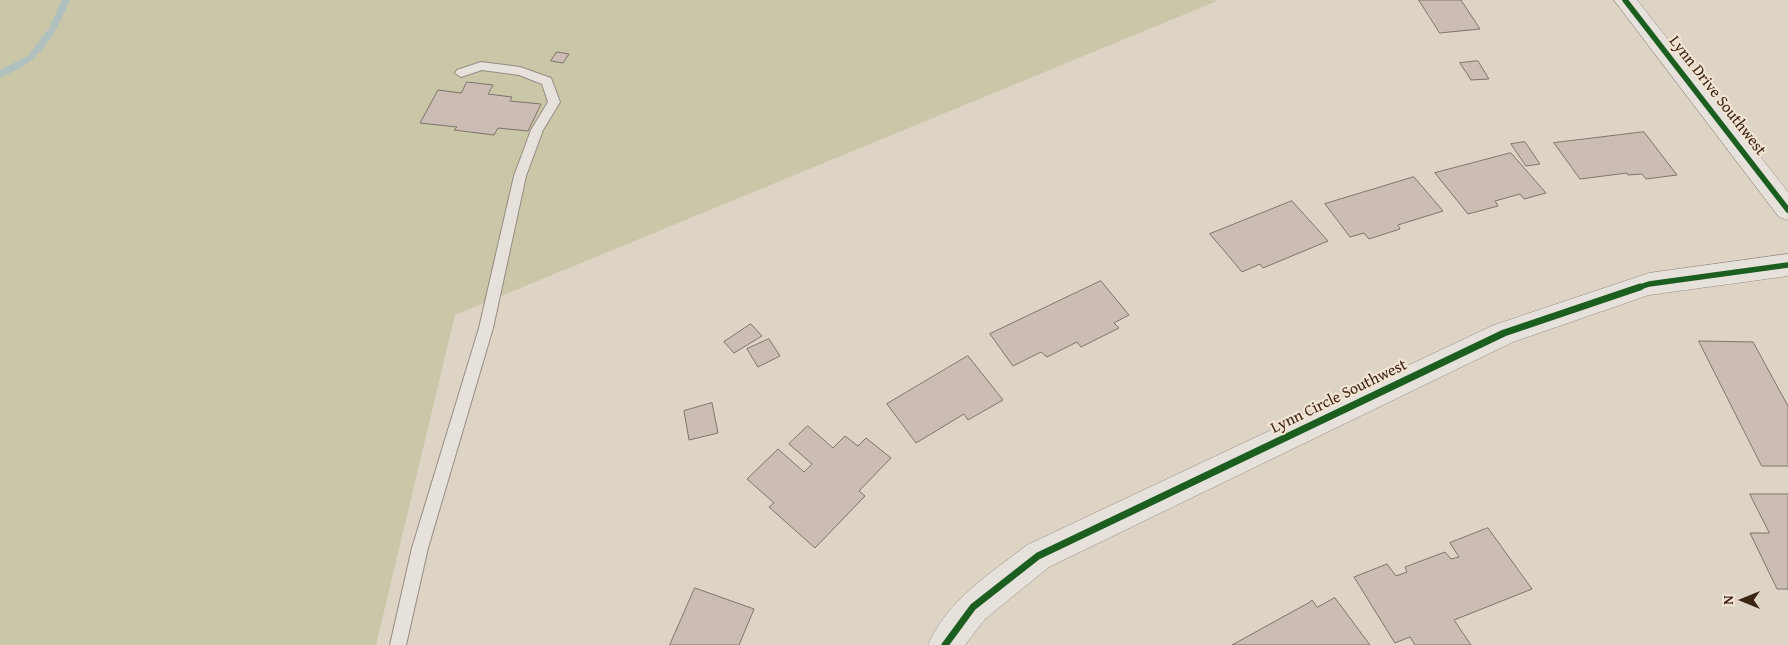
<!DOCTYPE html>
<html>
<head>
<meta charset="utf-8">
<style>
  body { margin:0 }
  #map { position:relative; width:1788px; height:645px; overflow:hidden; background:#ded4c6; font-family:"Gentium Book Plus",serif }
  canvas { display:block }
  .north { position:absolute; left:1718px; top:575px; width:50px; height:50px; -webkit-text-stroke:4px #f1e4d3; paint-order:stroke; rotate:270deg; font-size:14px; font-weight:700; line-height:20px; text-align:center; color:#3d2313 }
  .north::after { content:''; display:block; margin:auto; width:18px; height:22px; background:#3d2313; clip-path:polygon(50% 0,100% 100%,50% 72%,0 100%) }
</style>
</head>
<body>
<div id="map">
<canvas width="1788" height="645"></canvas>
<div class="north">N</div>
</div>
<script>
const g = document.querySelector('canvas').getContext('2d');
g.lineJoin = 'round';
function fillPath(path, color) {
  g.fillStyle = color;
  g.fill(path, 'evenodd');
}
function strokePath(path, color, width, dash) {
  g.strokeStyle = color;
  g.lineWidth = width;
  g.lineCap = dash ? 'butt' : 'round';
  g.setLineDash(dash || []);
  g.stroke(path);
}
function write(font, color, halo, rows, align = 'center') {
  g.font = font + ' "Gentium Book Plus",serif';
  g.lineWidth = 4.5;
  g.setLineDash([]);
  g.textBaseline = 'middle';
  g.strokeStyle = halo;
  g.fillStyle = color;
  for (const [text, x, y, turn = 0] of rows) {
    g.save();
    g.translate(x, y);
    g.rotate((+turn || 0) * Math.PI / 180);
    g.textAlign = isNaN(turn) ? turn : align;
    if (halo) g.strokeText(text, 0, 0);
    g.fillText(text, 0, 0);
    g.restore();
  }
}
const green = new Path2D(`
  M 0,0 L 1211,0 L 1217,1 L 455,315 L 376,645 L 0,645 Z`);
const stream = new Path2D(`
  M 62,0 L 70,0 C 53,37 41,63 0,77 L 0,70 L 28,56 L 49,28 Z`);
const building = new Path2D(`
  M 1419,0 L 1461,0 L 1480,29 L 1440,33 Z
  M 557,52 L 569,54 L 563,63 L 551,61 Z
  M 1478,61 L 1489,79 L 1471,80 L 1460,63 Z
  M 467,82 L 493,85 L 488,94 L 512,97 L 510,101 L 541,104 L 528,131 L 498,128 L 494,135 L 454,130 L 457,127 L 420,123 L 438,90 L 461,93 Z
  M 1644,132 L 1677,175 L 1646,179 L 1642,174 L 1628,175 L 1627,173 L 1580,179 L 1554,143 Z
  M 1525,142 L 1540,164 L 1526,166 L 1511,144 Z
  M 1511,153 L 1546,193 L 1524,199 L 1520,194 L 1495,201 L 1498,206 L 1468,214 L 1435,173 Z
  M 1414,177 L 1443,211 L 1398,225 L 1400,229 L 1369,239 L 1364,233 L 1350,237 L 1325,204 Z
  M 1292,201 L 1328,241 L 1263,268 L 1260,264 L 1242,272 L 1210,234 Z
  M 1101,281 L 1129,315 L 1114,323 L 1119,328 L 1081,347 L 1077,342 L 1047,357 L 1041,352 L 1013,366 L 990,334 Z
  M 751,324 L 762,336 L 734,353 L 724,342 Z
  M 769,339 L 780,356 L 758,367 L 747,349 Z
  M 1699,341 L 1753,342 L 1788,406 L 1788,466 L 1762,466 Z
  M 968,356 L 1003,400 L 968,420 L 964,414 L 916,443 L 887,404 Z
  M 712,403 L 718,433 L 689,440 L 684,411 Z
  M 808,426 L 833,448 L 845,436 L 858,446 L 866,438 L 891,458 L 859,491 L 865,496 L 815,548 L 769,507 L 774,503 L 747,479 L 778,449 L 804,472 L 812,464 L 789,444 Z
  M 1750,494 L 1788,494 L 1788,589 L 1777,589 L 1750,533 L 1769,533 Z
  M 1488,528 L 1532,589 L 1454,620 L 1471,645 L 1415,645 L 1410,637 L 1395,643 L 1354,577 L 1387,564 L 1396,576 L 1407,572 L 1405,567 L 1445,552 L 1451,559 L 1459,557 L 1450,543 Z
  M 695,588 L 754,609 L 739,645 L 670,645 Z
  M 1335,598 L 1370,645 L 1232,645 L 1310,602 L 1312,600 L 1317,607 Z`);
const lane = new Path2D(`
  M 481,62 L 520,67 L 551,78 L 560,102 L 543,130 L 526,176 L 493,328 L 428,548 L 406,645 L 390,645 L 412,548 L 479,328 L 514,176 L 531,130 L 548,102 L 542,84 L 519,75 L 482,70 L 461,77 L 455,73 L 457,70 Z`);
const street = new Path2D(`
  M 1614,0 L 1637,0 L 1788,192 L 1788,220 L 1779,217 Z
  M 1788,254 L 1788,276 L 1649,295 L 1513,342 L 1049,567 L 985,619 L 965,645 L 928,645 C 947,600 990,574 1027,545 L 1494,325 L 1649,273 Z`);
const cyclewayFar1 = new Path2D(`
  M 1625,0 L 1788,210
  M 1637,288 L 1649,284 L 1788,265`);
const cycleway = new Path2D(`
  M 945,645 L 973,607 L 1038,556 L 1504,333 L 1640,287`);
const streetNames = [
  ["Lynn Drive Southwest",1717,96,52],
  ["Lynn Circle Southwest",1339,397,-26]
];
fillPath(green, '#c9c7a8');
fillPath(stream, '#afc0be');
fillPath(building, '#ccbdb4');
strokePath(building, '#7e746b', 1);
strokePath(lane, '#958c82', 2);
strokePath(street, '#958c82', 1);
fillPath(lane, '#e6e1da');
fillPath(street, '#e6e1da');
strokePath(cyclewayFar1, '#1b5e20', 5.5);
strokePath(cycleway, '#1b5e20', 7);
write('16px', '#3d2313', '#f1e4d3', streetNames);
</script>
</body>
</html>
